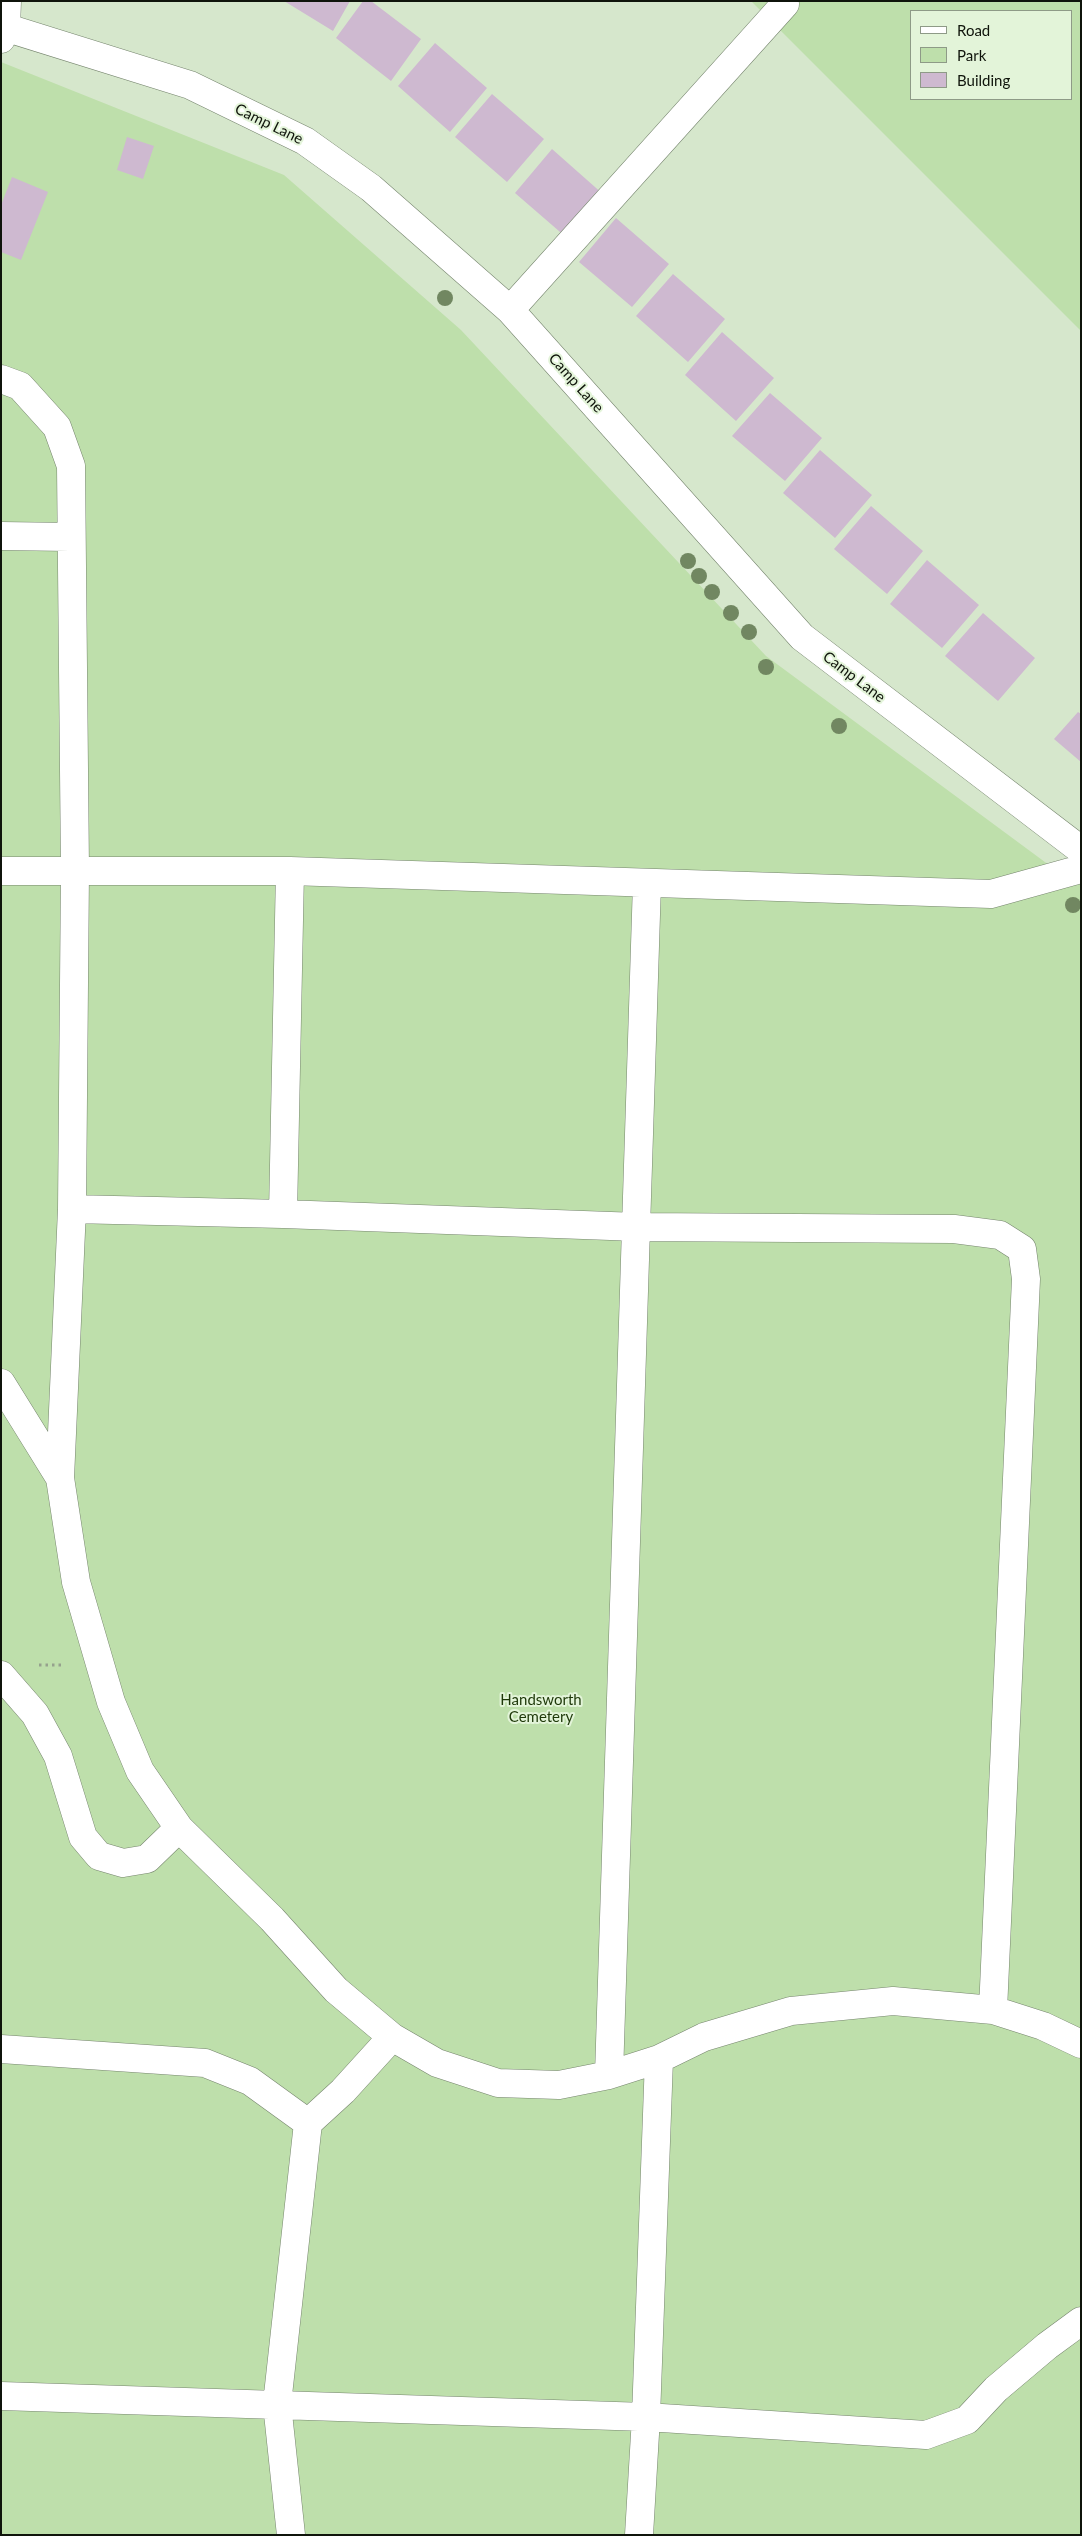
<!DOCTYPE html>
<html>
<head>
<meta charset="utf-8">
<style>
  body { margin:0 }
  #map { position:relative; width:1082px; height:2536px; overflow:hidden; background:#d6e7cc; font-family:Lato,sans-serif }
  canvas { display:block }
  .frame { position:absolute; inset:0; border:2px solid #0f140b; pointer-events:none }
  .legend { position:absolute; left:910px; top:10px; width:162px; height:90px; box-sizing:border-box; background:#e3f4d9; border:1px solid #8e9a87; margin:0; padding:6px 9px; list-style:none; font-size:15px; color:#0f140b }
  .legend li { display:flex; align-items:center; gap:10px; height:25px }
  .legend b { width:25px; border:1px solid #8e9a87 }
</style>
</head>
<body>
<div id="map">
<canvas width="1082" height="2536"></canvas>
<div class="frame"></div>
<ul class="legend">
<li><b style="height:6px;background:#fff"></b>Road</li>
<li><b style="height:14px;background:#bedfab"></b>Park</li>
<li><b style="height:14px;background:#ceb9d0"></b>Building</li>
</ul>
</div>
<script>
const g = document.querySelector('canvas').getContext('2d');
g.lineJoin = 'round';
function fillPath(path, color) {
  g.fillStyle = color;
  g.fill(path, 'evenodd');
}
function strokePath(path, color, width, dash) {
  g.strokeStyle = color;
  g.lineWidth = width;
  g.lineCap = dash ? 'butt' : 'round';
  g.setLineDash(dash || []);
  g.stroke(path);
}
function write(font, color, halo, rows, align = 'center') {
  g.font = font + ' Lato,sans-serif';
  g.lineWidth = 4;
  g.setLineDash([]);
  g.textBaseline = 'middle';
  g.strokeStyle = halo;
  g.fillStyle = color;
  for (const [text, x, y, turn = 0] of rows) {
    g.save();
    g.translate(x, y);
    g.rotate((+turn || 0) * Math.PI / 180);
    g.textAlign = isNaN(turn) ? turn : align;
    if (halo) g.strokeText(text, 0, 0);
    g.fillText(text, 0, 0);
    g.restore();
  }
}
const green = new Path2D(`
  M 751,1 L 1081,1 L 1081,331 ZM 911,11 L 1071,11 L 1071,99 L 911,99 Z
  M 1,62 L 284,175 L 461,330 L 766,656 L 1053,868 L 1081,883 L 1081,2535 L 1,2535 Z`);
const building = new Path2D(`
  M 284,1 L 350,1 L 333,31 Z
  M 363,1 L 371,1 L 421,39 L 391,81 L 336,38 Z
  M 435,43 L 487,88 L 450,132 L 398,86 Z
  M 492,94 L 544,139 L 507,182 L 455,137 Z
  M 127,137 L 154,146 L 143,179 L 117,170 Z
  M 552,149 L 604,195 L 567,238 L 515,193 Z
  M 12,177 L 48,192 L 21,260 L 1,252 L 1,205 Z
  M 616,218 L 669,264 L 632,307 L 579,262 Z
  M 673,274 L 725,319 L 688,362 L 636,316 Z
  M 722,332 L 774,378 L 736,421 L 685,375 Z
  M 770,393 L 822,438 L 785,481 L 732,436 Z
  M 820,450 L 872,495 L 835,538 L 783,493 Z
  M 871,506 L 923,551 L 887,594 L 834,549 Z
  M 927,560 L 979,605 L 942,648 L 890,604 Z
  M 983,613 L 1035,658 L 998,701 L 945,656 Z
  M 1078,712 L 1081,714 L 1081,762 L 1054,739 Z`);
const path = new Path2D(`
  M 39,1665 L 63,1665`);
const minor = new Path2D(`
  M 1,26 L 190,85 L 305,141 L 371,188 L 510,310 L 802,637 L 1081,850
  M 1,39 L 6,27 L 7,1
  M 510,310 L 785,4
  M 1,379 L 20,386 L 57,427 L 71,466 L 75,871 L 72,1209 L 60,1478
  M 1,536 L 70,537
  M 1,871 L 290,871 L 991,894 L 1081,869
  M 72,1209 L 283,1214 L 638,1227 L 954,1229 L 1000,1235 L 1022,1249 L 1026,1279 L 993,2010
  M 283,1214 L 290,871
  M 1,1383 L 60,1478 L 76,1582 L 111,1702 L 140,1771 L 179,1828 L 272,1919 L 336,1990 L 392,2037 L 437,2063 L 498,2083 L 559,2085 L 609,2075 L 659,2059 L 704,2037 L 791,2011 L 893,2001 L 993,2010 L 1043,2026 L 1081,2044
  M 1,1675 L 35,1714 L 58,1756 L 83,1837 L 99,1856 L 123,1863 L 147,1859 L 179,1828
  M 1,2049 L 205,2063 L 250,2081 L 308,2123
  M 609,2075 L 647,883
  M 1,2396 L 646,2417 L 926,2435 L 967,2420 L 996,2389 L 1047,2346 L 1081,2321
  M 291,2535 L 277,2404 L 308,2123 L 343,2091 L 392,2037
  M 639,2535 L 646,2417 L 659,2059`);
const trees = [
  [445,298],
  [688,561],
  [699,576],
  [712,592],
  [731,613],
  [749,632],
  [766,667],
  [839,726],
  [1073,905]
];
const streetNames = [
  ["Camp Lane",269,124,26],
  ["Camp Lane",576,383,48],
  ["Camp Lane",854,677,37]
];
const parkNames = [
  ["Handsworth",541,1700],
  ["Cemetery",541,1717]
];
fillPath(green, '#bedfab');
fillPath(building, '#ceb9d0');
strokePath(minor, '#76856e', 29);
strokePath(path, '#95a28d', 3, [2.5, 4]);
strokePath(minor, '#fff', 28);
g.fillStyle = '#718761';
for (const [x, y] of trees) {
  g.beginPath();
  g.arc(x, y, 8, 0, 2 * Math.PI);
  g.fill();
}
write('15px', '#0f140b', '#e3f4d9', streetNames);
write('15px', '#1e3809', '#e3f4d9', parkNames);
</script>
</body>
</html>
